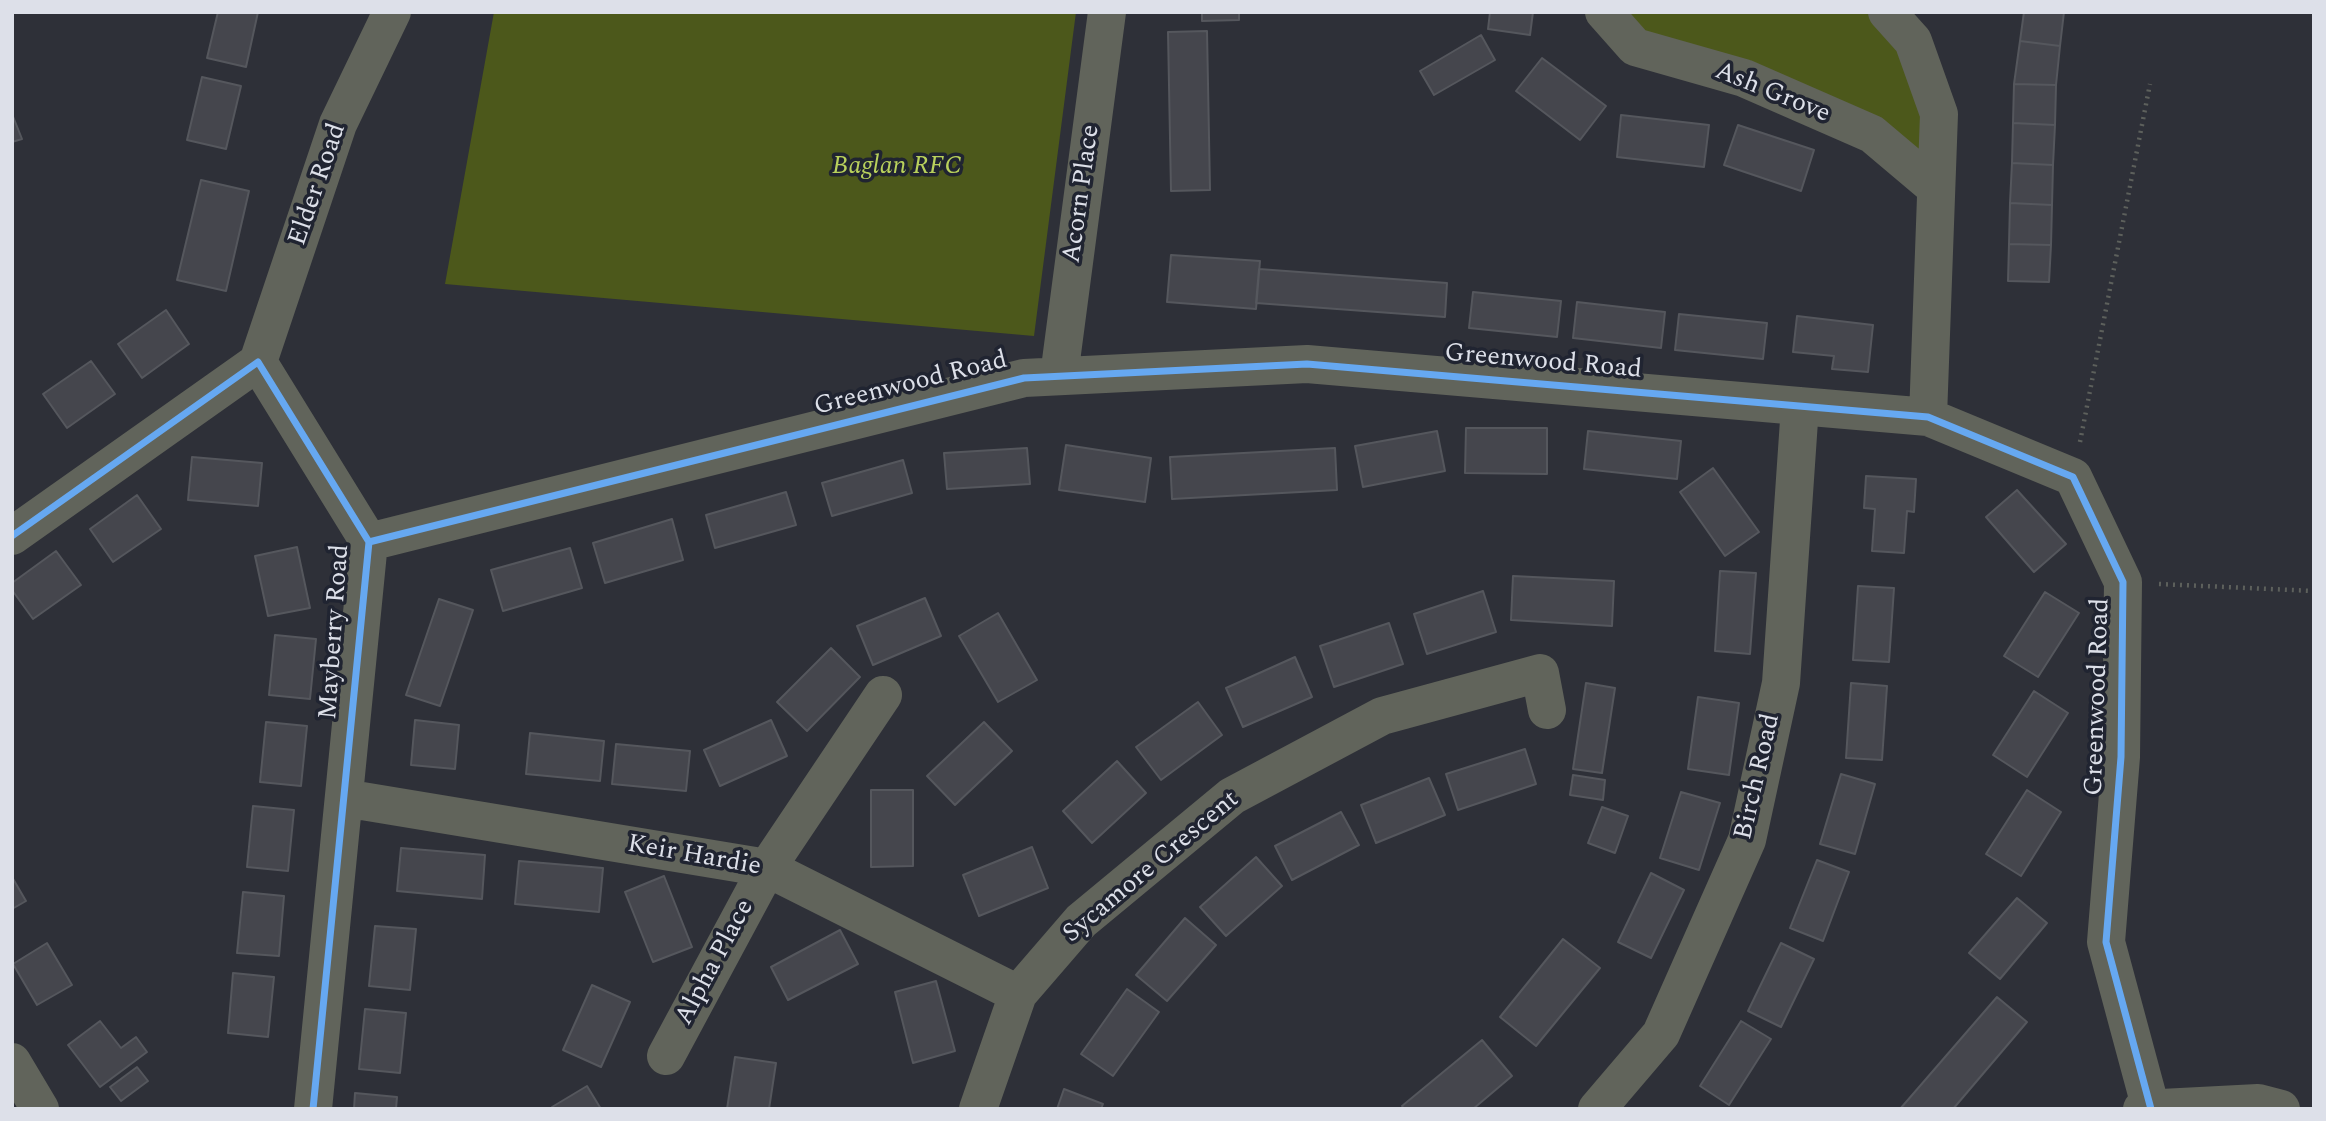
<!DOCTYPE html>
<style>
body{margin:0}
#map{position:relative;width:2326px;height:1121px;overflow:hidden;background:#2e3038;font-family:Spectral,serif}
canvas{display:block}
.frame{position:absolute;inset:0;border:14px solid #dde0e9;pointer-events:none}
</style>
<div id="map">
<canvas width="2326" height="1121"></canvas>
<div class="frame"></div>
</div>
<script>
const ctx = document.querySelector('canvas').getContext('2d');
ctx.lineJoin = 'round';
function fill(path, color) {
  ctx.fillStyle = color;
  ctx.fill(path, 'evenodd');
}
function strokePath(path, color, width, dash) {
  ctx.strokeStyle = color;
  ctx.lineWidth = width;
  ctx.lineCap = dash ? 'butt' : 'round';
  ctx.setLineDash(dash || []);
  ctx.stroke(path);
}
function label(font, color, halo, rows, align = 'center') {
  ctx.font = font + ' Spectral,serif';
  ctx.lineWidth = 7;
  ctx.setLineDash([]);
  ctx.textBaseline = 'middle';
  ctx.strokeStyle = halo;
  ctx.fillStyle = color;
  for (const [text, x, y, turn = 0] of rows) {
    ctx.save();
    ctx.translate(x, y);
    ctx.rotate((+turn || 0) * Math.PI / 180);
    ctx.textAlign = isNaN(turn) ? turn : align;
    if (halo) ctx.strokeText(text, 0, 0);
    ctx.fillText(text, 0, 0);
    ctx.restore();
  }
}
fill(new Path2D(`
 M494,12H1076L1034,336L445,284Z
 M1604,12H1887L1913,41L1936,188Z`), '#4c581b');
const building = new Path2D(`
 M218,12H258L246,67L207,58Z
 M1202,12H1239V20L1202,21Z
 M1490,12H1533L1530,35L1488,29Z
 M2024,12H2064L2060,46L2020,41Z
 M1207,31L1210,190L1171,191L1168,32Z
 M1481,35L1495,60L1434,95L1420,71Z
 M2020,41L2060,46L2056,85L2014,84Z
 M1542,58L1606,106L1580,140L1516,91Z
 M202,77L241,86L226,149L187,140Z
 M2014,84L2056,85L2055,125L2013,123Z
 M12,114L22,139L12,142Z
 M1621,115L1709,125L1704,167L1617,157Z
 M2013,123L2055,125L2053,165L2012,163Z
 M1738,125L1814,150L1801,191L1724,165Z
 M2012,163L2053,165L2052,205L2010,203Z
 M201,180L249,191L226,291L177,280Z
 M2010,203L2052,205L2051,245L2009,244Z
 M2009,244L2051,245L2049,282L2008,281Z
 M1171,255L1260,261L1256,309L1167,302Z
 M1259,269L1447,283L1445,317L1256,303Z
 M1473,292L1561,301L1557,337L1469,328Z
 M1577,302L1665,312L1661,348L1573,338Z
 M166,310L189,344L142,378L118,344Z
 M1679,314L1767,323L1763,359L1675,350Z
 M1797,316L1873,325L1868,372L1832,369L1834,356L1793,352Z
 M91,361L115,394L67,428L43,394Z
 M1466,428H1547V474L1465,473Z
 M1437,431L1445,471L1363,487L1355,446Z
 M1588,431L1681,441L1677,479L1584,469Z
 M1066,445L1151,458L1145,502L1059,490Z
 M1027,448L1030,484L947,489L944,453Z
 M1335,448L1337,490L1172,499L1170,457Z
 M192,457L262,463L258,506L188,500Z
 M903,460L912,493L832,516L822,483Z
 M1713,468L1759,532L1725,556L1680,492Z
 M1866,476L1916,479L1914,512L1907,511L1904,553L1872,551L1875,509L1864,508Z
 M2017,490L2066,544L2034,572L1986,517Z
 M786,492L796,525L715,548L706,515Z
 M137,495L161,529L113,562L90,529Z
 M672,519L683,560L605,583L593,543Z
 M297,547L310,608L268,616L255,556Z
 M570,548L582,588L503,611L491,570Z
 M56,551L81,585L33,619L12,590V583Z
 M1720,571L1756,573L1750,654L1715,651Z
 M1513,576L1614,581L1612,626L1511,620Z
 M1858,586L1894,588L1889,662L1853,660Z
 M1483,591L1496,632L1427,654L1414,614Z
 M2045,592L2079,613L2038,677L2004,656Z
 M925,598L941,636L873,665L857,626Z
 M439,599L473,610L440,706L406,695Z
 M998,613L1037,680L998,702L959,636Z
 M1389,623L1403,664L1334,687L1320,646Z
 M275,635L316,639L310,699L269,695Z
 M831,648L860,677L807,731L777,702Z
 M1295,657L1312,697L1243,727L1226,688Z
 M1586,683L1615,688L1602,773L1573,769Z
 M1851,683L1887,686L1882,760L1846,758Z
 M2034,691L2068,713L2027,777L1993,755Z
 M1698,697L1739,703L1729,775L1688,769Z
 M1198,702L1222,735L1161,780L1136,747Z
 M415,720L459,725L455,769L411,765Z
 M771,720L787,756L720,786L704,750Z
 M266,722L307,726L301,786L260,782Z
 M984,722L1012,751L955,805L927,776Z
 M530,733L604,741L600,781L526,774Z
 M616,744L690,751L686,791L612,784Z
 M1525,749L1536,784L1458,810L1446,774Z
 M1117,761L1146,793L1092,843L1063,811Z
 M1841,774L1875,784L1855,854L1820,844Z
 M1573,775L1605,780L1603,800L1570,795Z
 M1429,778L1445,815L1376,843L1361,805Z
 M871,790H913V866L871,867Z
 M2027,790L2061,812L2021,876L1986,854Z
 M1681,792L1720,803L1699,870L1660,858Z
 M253,806L294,810L288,871L247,867Z
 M1602,807L1628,816L1615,853L1588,843Z
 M1341,812L1359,845L1292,880L1275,846Z
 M1032,847L1048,888L979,916L963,875Z
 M401,848L485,855L482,899L397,891Z
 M1256,857L1282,886L1226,936L1200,907Z
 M1817,860L1849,872L1823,941L1790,928Z
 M519,861L603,868L599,912L515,904Z
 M1651,873L1684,890L1651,958L1618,942Z
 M664,876L692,947L653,962L625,892Z
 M12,877L26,901L12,909Z
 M243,892L284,896L279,956L237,953Z
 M2017,898L2047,923L2000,979L1969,953Z
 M1185,918L1216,945L1167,1001L1136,975Z
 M375,926L416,929L410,990L369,986Z
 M840,930L858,964L788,1000L771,967Z
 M1563,939L1600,968L1536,1046L1500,1017Z
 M47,943L72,985L37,1005L13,964Z
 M1781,943L1814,959L1781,1027L1748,1011Z
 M233,973L274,977L268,1037L228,1033Z
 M936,981L955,1051L913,1063L895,992Z
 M592,985L630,1002L601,1067L563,1050Z
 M1127,989L1159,1012L1113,1076L1081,1054Z
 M1997,997L2027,1022L1953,1109H1900Z
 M365,1009L406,1013L400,1073L359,1069Z
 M100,1021L121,1048L136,1037L147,1052L100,1087L68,1045Z
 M1741,1021L1771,1039L1729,1105L1700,1086Z
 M1482,1040L1512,1076L1473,1109H1404L1402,1106Z
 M735,1057L776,1063L769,1109H727Z
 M137,1067L148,1081L121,1101L110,1087Z
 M587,1086L601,1109H552V1107Z
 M1064,1089L1103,1104L1101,1109H1057Z
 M355,1093L397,1097L396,1109H354Z`);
fill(building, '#45464d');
strokePath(building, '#55575d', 2);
strokePath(new Path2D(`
 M2080,442L2150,84
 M2159,584L2314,591`), '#5d605c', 4.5, [2, 5]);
strokePath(new Path2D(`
 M1604,12L1635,47L1744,78L1872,134L1936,188
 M1887,12L1913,41L1939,114L1928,417
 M258,362L338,124L392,12
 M1059,376L1107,12
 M12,536L258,362L369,542L313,1109
 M369,542L1024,378L1307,364L1928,417L2073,477L2123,582L2121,757L2106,942L2151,1109
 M344,798L767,868L1018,994
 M666,1056L767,868L883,695
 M12,1062L40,1109
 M978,1109L1018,994L1081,921L1232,796L1382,716L1540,673L1547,710
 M1597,1109L1661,1034L1747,840L1781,683L1800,406
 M2142,1109L2258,1103L2281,1109`), '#61645b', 38);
strokePath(new Path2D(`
 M12,536L258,362L369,542L313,1109
 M369,542L1024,378L1307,364L1928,417L2073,477L2123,582L2121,757L2106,942L2151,1109`), '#66a8f1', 7);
label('26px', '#dde0e9', '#202431', [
 ["Ash Grove",1772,94,22],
 ["Elder Road",319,185,-71],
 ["Acorn Place",1083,194,-82],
 ["Greenwood Road",1543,363,5],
 ["Greenwood Road",911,385,-14],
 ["Mayberry Road",336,632,-86],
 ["Greenwood Road",2099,697,-88],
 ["Birch Road",1759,777,-77],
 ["Keir Hardie",694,857,10],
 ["Sycamore Crescent",1152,868,-40],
 ["Alpha Place",716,963,-62]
]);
label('italic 26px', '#b9d15c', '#202431', [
 ["Baglan RFC",897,168]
]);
</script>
